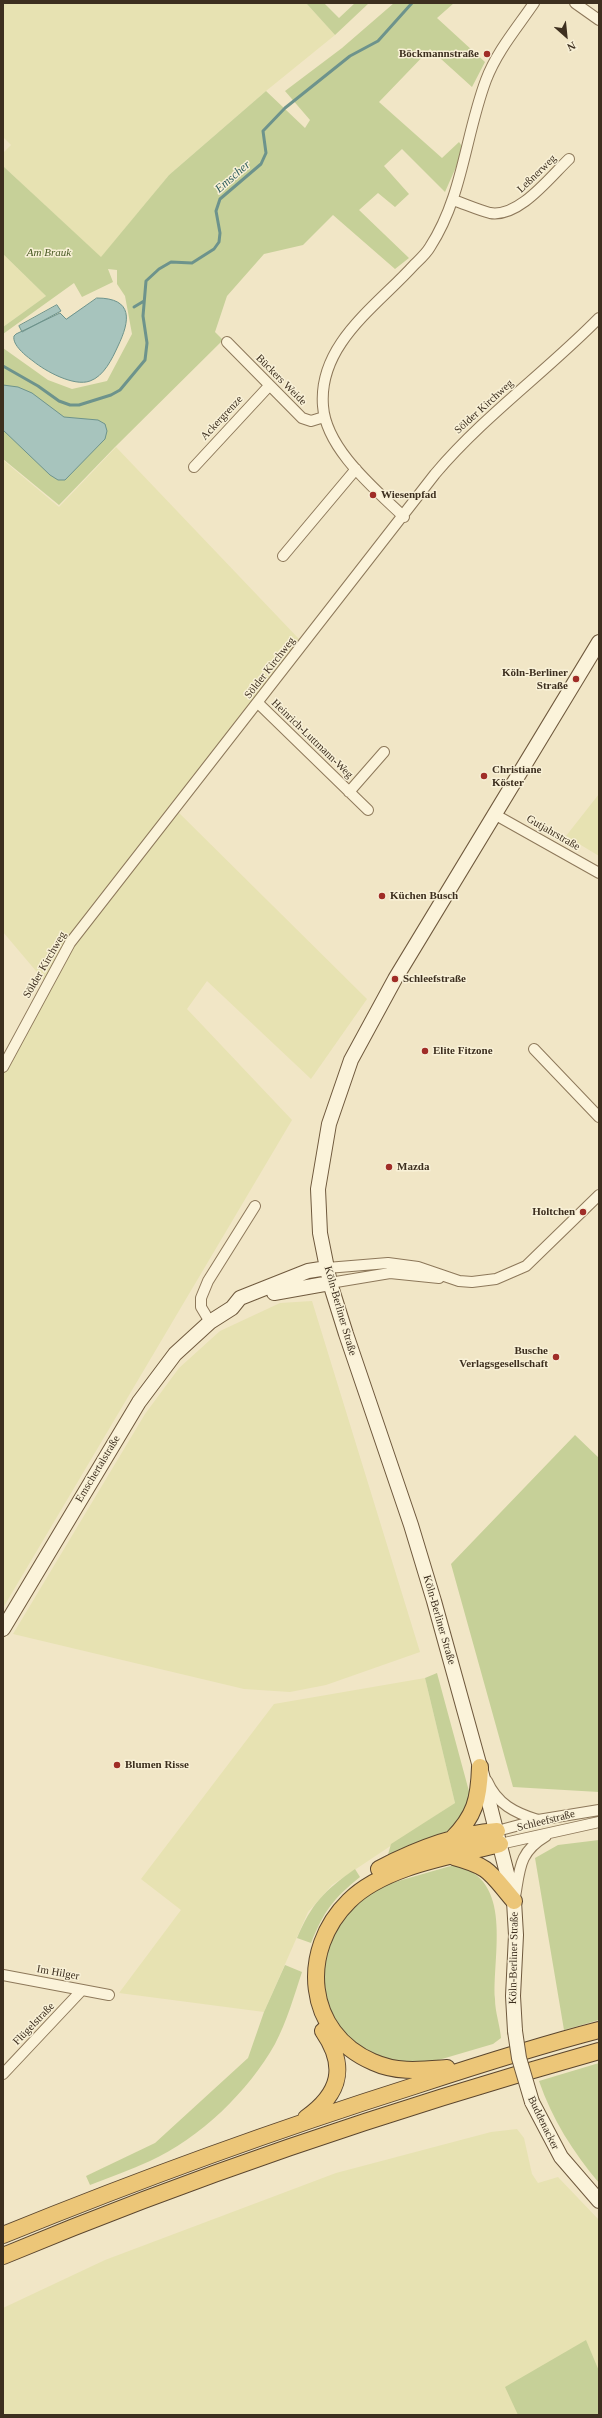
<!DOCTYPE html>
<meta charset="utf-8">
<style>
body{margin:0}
#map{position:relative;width:602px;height:2418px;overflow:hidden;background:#f1e6c6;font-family:Georgia,serif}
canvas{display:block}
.frame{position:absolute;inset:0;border:4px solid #3d2f1f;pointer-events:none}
.north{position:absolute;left:546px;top:16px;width:40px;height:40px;-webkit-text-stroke:3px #f8f0d6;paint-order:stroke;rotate:153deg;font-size:11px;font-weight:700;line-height:16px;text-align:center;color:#3d2f1f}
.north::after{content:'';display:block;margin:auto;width:14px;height:18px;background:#3d2f1f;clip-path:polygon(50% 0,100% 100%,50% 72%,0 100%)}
</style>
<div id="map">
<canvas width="602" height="2418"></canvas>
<div class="frame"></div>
<div class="north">N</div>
</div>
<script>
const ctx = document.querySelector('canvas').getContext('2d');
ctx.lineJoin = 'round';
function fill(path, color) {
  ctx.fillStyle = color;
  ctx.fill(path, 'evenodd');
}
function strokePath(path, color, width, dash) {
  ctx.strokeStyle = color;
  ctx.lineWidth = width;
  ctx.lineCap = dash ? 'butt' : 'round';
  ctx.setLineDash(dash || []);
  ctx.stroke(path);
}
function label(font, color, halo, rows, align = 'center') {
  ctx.font = font + ' Georgia,serif';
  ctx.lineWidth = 3;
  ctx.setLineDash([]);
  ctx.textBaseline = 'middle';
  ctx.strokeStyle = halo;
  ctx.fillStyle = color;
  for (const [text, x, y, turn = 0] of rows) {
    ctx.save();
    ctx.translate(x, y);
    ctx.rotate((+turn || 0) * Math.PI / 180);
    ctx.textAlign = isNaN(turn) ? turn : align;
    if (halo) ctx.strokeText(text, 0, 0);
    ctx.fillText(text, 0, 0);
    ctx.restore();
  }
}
fill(new Path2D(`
 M3,3H306L335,35L266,91L169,175L101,258L3,166V153L11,145L3,137Z
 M3,254L46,296L3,327Z
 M116,447L299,639L171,805L367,999L311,1079L207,981L187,1009L292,1120L3,1608V1067L47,984L3,932V460L59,507Z
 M599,794V856L566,836Z
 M312,1301L420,1652L326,1685L290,1692L244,1689L13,1634L145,1414L179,1368L220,1331L280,1303Z
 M425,1678L455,1803L332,1885L308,1912L264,2012L119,1993L181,1910L141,1879L274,1704Z
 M517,2129L524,2138L532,2174L538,2183L558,2177L599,2220V2415H3V2308L105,2260L336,2173L491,2132Z`), '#e7e2b2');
fill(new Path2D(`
 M306,3H324L339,18L355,3H369L335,35Z
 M394,3H454L437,18L485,62L472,87L430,49L379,102L442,158L459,142L464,149L445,192L402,149L384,166L409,194L395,207L378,193L359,210L409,258L395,269L333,215L303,245L264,254L227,296L215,332L223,340L115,447L59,505L3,459V348L48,380L72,389L107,381L132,334L125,296L117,284V270L108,269L113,282L82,297L74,283L3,334V327L46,296L3,254V166L101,257L169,175L266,91L305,128L310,120L285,91L342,48Z
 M575,1435L599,1458V1792L513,1787L451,1564Z
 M437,1673L470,1795L467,1812L448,1833L387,1858L391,1844L455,1803L425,1678Z
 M599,1840V2020L564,2030L535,1858L558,1845Z
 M454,1865C515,1878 492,1956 495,1999C495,2012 500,2025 501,2038L493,2044L418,2066L364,2054L330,2018L320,1970L339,1918L356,1901L381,1886Z
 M355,1869L360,1877C333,1899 324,1911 311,1943L297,1938C312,1903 324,1891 355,1869Z
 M285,1965L302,1972C294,1996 287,2021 275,2044C249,2091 199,2139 150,2161C130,2170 110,2177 90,2185L86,2176L155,2143L248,2058L264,2012Z
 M599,2063V2183C573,2152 552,2119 539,2081Z
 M586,2340L599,2371V2415H518L505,2387Z`), '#c6d098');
const water = new Path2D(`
 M97,298C134,298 130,321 118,346C112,359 104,376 90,381C74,387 45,371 33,361C26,356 12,345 14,336L16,334L60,313L66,319Z
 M57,305L61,311L22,332L19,326Z
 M3,385L18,387L32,393L64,417L98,420L105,424L107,431L105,439L65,480H58L50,475L3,430Z`);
fill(water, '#a7c4bd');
strokePath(water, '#6d938c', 1);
strokePath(new Path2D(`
 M134,307L144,301
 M3,366L38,386L59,401L70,405H79L111,395L120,390L145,360L147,343L143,316L146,281L159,269L171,262L192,263L214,249L219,242L220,233L216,211L220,199L261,164L266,153L263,131L285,108L350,56L378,41L412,3`), '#6d938c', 3);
const minor = new Path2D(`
 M575,3L599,20
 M453,200C465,204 478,210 490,213C519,218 550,177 569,159
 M227,342L302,418L311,421L324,417
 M194,467L269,386
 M404,517C375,489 326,449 323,406C318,344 377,306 414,265C419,260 426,254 430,247C463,196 465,136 486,80C497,51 517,28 534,3
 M283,556L356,469
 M258,703L368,810
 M349,792L384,752
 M494,814L599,873
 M534,1049L599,1117
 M3,1067L70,943L435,474C484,416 546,372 599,318
 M327,1268L388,1263L418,1267L459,1281L472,1282L496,1279L526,1266L599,1195
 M330,1283L390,1273L439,1278
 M210,1322L201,1307V1298L208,1281L255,1206
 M487,1781C497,1804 515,1813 538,1820
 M497,1831L538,1820L599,1810
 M500,1844L599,1822
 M515,1897C520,1868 519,1852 546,1836
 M3,1975L109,1995
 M3,2074L82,1990`);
const secondary = new Path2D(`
 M274,1293L330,1283
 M3,1629L139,1402L175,1354L210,1322L232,1308L240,1298L308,1271L327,1268
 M515,2031L513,1996L516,1935L514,1901L480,1767L434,1601L411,1525L346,1334L330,1283L320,1233L318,1189L329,1124L351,1060L395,979L599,642
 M532,2102L561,2157L599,2201`);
const trunk = new Path2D(`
 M452,1839C475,1816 479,1799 480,1767
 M454,1857C491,1867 490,1873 514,1901
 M379,1869C415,1850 456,1834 497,1831
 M447,2068C421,2070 397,2073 373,2062C305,2033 299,1950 349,1901C384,1866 452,1856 500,1844
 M306,2118C341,2093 347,2066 323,2031
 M3,2235C138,2180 275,2130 414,2086C475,2066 537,2046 599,2030
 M3,2256C197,2175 396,2108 599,2051`);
strokePath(minor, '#8d785a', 12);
strokePath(secondary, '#6f593d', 16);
strokePath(trunk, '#5b462e', 18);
strokePath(minor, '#fbf3da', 10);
strokePath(secondary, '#fbf3da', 14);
strokePath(trunk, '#ecc678', 16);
const secondaryBridge = new Path2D(`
 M515,2031L519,2058L532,2102`);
strokePath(secondaryBridge, '#6f593d', 16, []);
strokePath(secondaryBridge, '#fbf3da', 14);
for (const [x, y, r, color] of [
 [487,54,4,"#a02d27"],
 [373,495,4,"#a02d27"],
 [576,679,4,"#a02d27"],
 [484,776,4,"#a02d27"],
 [382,896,4,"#a02d27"],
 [395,979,4,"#a02d27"],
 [425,1051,4,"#a02d27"],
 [389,1167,4,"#a02d27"],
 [583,1212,4,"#a02d27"],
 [556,1357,4,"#a02d27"],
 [117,1765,4,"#a02d27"]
]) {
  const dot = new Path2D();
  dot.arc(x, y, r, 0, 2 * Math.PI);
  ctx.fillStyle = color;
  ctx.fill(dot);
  strokePath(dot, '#f8f0d6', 1.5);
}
label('bold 11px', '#3d2f1f', '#f8f0d6', [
 ["Böckmannstraße",479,54,"right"],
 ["Wiesenpfad",381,495],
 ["Köln-Berliner",568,673,"right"],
 ["Straße",568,686,"right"],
 ["Christiane",492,770],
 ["Köster",492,783],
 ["Küchen Busch",390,896],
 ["Schleefstraße",403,979],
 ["Elite Fitzone",433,1051],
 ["Mazda",397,1167],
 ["Holtchen",575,1212,"right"],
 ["Busche",548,1351,"right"],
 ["Verlagsgesellschaft",548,1364,"right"],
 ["Blumen Risse",125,1765]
], 'left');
label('11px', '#3d2f1f', '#f8f0d6', [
 ["Leßnerweg",537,174,-44],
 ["Bückers Weide",281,380,45],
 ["Sölder Kirchweg",484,407,-42],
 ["Ackergrenze",222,418,-47],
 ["Sölder Kirchweg",270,668,-52],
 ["Heinrich-Luttmann-Weg",312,739,44],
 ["Gutjahrstraße",553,833,30],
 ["Sölder Kirchweg",45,965,-60],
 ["Köln-Berliner Straße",340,1311,74],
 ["Emschertalstraße",98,1469,-59],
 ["Köln-Berliner Straße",439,1620,74],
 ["Schleefstraße",546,1821,-14],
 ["Köln-Berliner Straße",514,1958,-89],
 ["Im Hilger",58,1973,10],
 ["Flügelstraße",34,2024,-46],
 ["Buddenacker",543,2123,64]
]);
label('italic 11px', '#495a24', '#f8f0d6', [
 ["Am Brauk",49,253]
]);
label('italic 12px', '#2d5d5d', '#f8f0d6', [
 ["Emscher",233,177,-41]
]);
</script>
